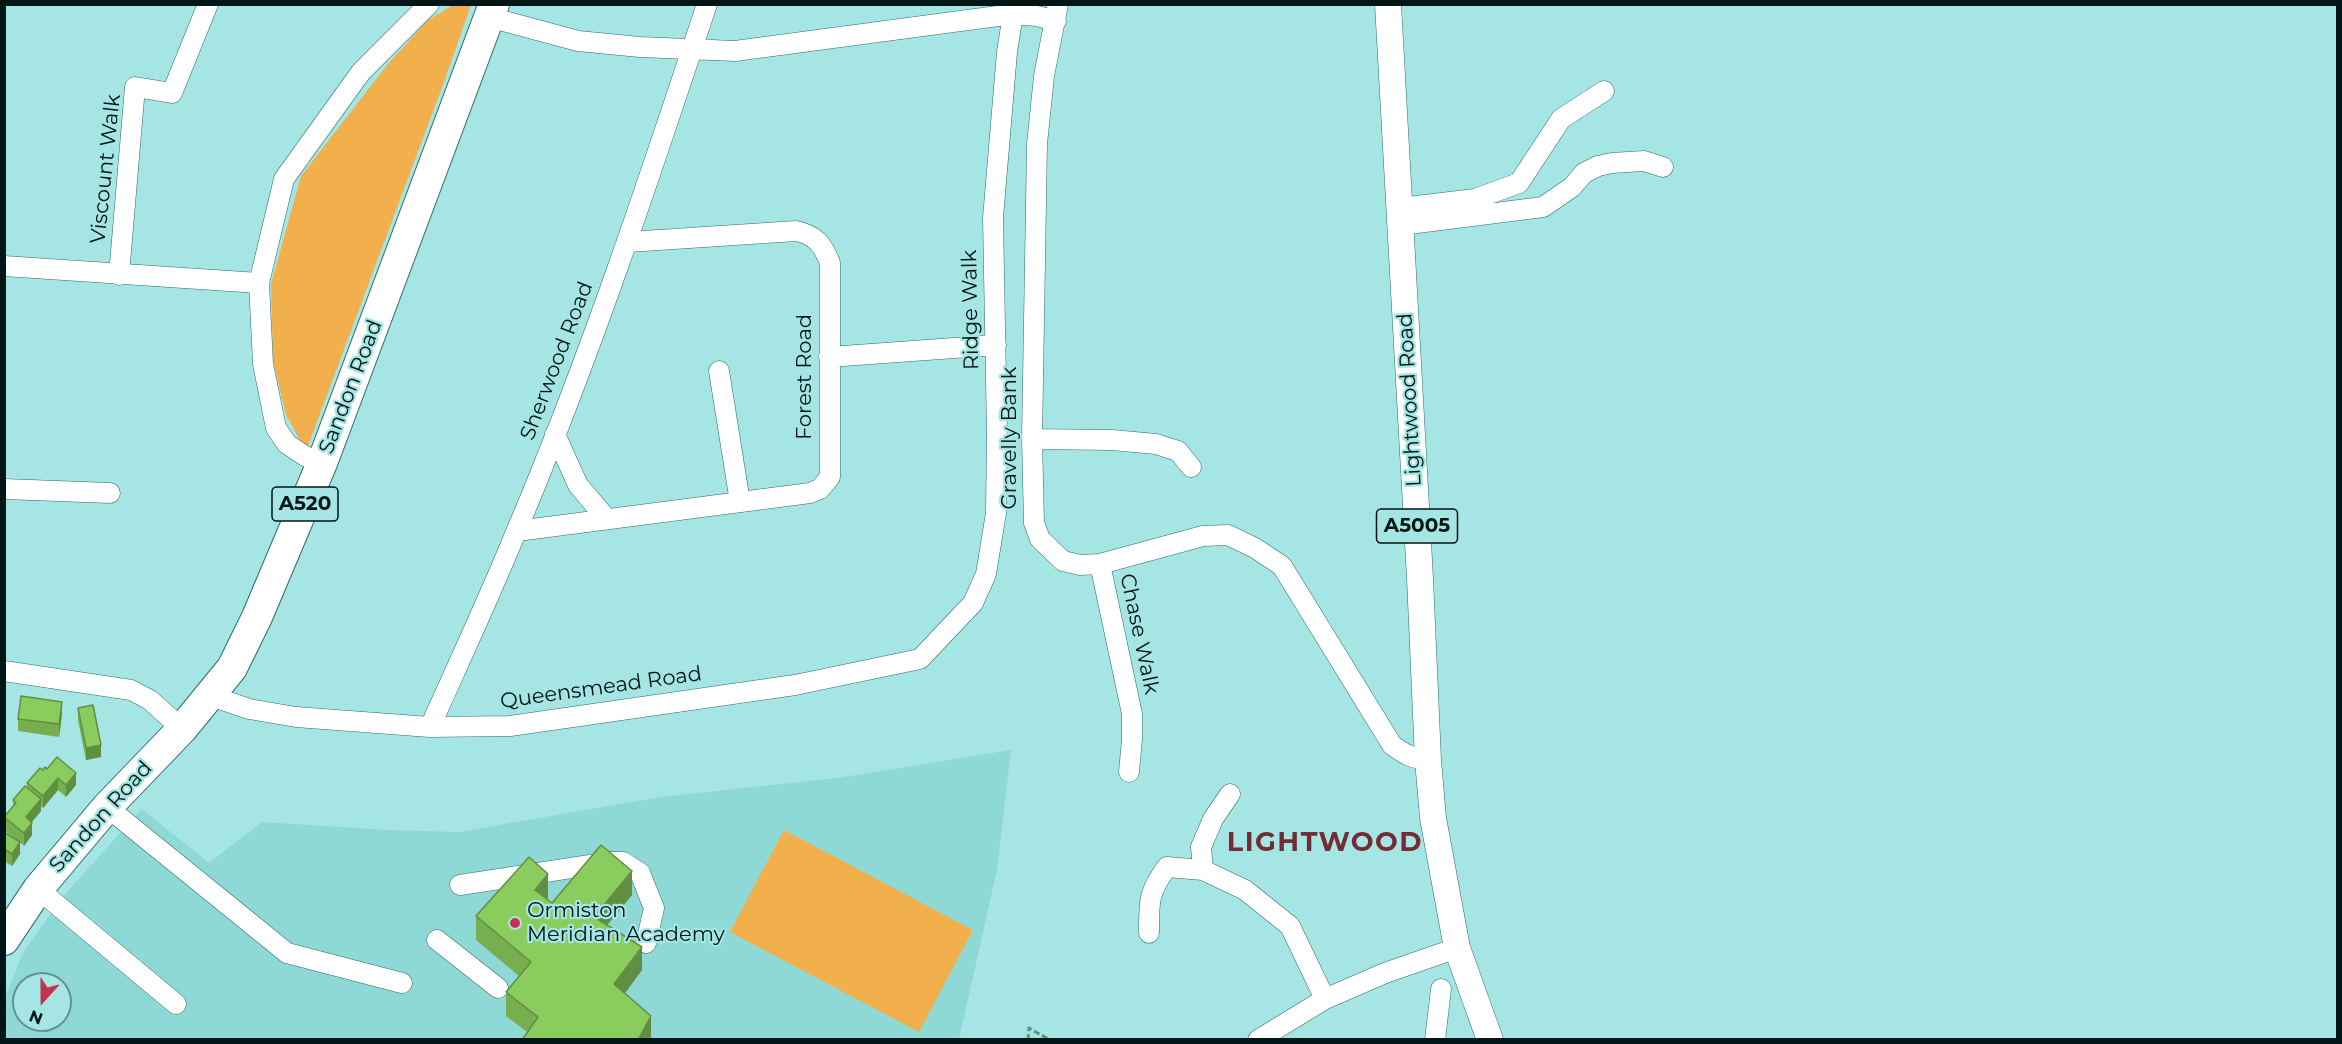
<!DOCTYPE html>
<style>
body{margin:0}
#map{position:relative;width:2342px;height:1044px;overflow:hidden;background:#a5e5e3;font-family:Montserrat,sans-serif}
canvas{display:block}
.frame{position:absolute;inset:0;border:6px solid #001616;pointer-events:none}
.north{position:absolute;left:12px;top:972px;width:60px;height:60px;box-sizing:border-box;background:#a5e5e3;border:2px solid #639291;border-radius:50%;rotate:201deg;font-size:16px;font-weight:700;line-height:24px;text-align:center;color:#001616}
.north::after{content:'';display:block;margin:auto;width:21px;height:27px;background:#c33350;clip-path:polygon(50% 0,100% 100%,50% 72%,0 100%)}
</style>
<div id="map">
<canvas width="2342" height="1044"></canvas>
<div class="frame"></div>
<div class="north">N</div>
</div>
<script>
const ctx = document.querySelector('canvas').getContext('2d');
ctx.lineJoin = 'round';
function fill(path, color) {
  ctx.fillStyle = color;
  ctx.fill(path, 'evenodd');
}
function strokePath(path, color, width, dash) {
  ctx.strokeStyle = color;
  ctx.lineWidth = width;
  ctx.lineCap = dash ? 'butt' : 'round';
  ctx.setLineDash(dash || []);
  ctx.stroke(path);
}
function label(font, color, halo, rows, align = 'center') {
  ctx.font = font + ' Montserrat,sans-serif';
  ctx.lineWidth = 4.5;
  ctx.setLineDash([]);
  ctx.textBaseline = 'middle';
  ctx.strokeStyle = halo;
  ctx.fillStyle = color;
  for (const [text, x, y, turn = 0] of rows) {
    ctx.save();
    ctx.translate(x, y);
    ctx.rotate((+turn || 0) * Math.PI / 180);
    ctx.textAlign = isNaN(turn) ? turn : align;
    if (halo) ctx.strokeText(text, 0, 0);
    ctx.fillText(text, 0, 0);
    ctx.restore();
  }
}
fill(new Path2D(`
 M1011,750L997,870L959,1039L5,1040L4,1000L24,951L65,894L142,809L209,863L262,822L388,830L459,832L660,797L838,778ZM24,984H60V1020H24Z`), '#8ed8d6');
fill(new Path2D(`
 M453,5H471L443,85L306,451L286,415L273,360L271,284L301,176L387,65L428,20Z
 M784,830L973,930L919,1032L730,932Z`), '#f2b04d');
const minor = new Path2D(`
 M1058,4L1044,76L1037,144L1032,439L1034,523L1040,539L1063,561L1080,565L1100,564L1203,536L1228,535L1255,548L1282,566L1392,745C1404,754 1413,759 1428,760
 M489,17L578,41L640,47L735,51L1013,14L1037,16L1056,21
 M1400,208L1475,199L1519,183L1561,119L1604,91
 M1401,225L1543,207L1572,187L1584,173L1598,166L1612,163L1644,161L1663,167
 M4,266L259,283
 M119,275L135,87L172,93L208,4
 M829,357L996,345
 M719,371L740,502
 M555,434L578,485L606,518
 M1032,439L1112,440L1156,444L1178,451L1191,467
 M322,463L305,456L287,444L276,428L263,364L259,283L284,179L361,72L429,4
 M4,489L110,493
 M517,531L810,493L820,489L830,477V263C823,245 816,235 796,231L628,242
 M1100,564L1132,714V739L1129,772
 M4,671L131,690L150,700L182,729
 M211,696L249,709L296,717L430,727L510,726L795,685L920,659L973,603L986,574L996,513L997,435L993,218L1007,52L1013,14
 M430,727C459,662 489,598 516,532C589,360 648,182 707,4
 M107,807L287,953L402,983
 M1203,870L1201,847L1213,819L1230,794
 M460,885L610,862H623L640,873L654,908L646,943
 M38,889L176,1004
 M1149,933C1149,901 1148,893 1167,867L1203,870L1245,890L1290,926L1325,999
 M437,940L498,988
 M1258,1040L1325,999L1385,973L1457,948
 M1435,1040L1441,989`);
const major = new Path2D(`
 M1388,4L1420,578L1428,760L1433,818L1457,948L1490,1040`);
const highway = new Path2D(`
 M4,940L38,889L107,807L182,729L232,668L257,617L322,463L494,4`);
strokePath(minor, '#2c6c6b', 21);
strokePath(major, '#2c6c6b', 27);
strokePath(highway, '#2c6c6b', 32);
strokePath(new Path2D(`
 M1028,1040L1029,1028L1050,1040`), '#608f8e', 3, [6, 3]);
strokePath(minor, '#fff', 20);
strokePath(major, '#fff', 26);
strokePath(highway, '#fff', 30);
fill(new Path2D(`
 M78,708L101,757L86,760L78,720Z
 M62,714L59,737L18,731V719Z
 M43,770L76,785L66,797L58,790L43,808L41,806V811L32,822V835L24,846L20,842V854L12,866L4,861V832L19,841L4,830V817L13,807V800L27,788V783Z
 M632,895L607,925L642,970L625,993L527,1032L506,1016V992L519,976L476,940V916L548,898L547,899L552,903Z
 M60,991L67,1006L60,1024L51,1020H60Z`), '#77af50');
fill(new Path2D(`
 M62,702V714L59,737V724Z
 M101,745V757L86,760V748Z
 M76,773V785L66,797V785Z
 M58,778V790L43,808V796Z
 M41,799V811L26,829V817Z
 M32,823V835L24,846V833Z
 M20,842V854L12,866V854Z
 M632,871V895L594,941V917Z
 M548,874V898L535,914V890Z
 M642,947V970L614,1008V984Z
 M67,994V1006L60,1024V1012Z
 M651,1016V1039L638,1040Z`), '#618f41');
const building = new Path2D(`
 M21,696L62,702L59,724L18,719Z
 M93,705L101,745L86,748L78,708Z
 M57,757L76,773L66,785L58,778L43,796L27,783L40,768L43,770L45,767L47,769Z
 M25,786L41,799L26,817L32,823L24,833L4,817L16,803L13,800Z
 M4,832L20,842L12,854L4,849Z
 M601,845L632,871L594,917L642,947L614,984L651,1016L638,1040H522L538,1017L506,992L531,962L476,916L529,857L548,874L535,890L552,903Z
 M60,991L67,994L60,1012Z`);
fill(building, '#8acc5d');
strokePath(building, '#618f41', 1.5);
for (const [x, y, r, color] of [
 [515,923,6,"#c33350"]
]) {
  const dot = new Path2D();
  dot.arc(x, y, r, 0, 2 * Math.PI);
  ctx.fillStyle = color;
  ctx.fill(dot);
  strokePath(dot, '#a5e5e3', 2);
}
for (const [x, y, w] of [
 [305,504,66],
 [1417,526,81]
]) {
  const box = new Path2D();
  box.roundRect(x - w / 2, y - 17, w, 34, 4.5);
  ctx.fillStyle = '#a5e5e3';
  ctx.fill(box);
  strokePath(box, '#001616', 1.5);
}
label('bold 20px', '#001616', null, [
 ["A520",305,504],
 ["A5005",1417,526]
]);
label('21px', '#001616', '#a5e5e3', [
 ["Viscount Walk",106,169,-84],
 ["Ridge Walk",971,310,-91],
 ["Sherwood Road",557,361,-69],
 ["Forest Road",805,377,-90],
 ["Sandon Road",351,387,-69],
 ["Lightwood Road",1410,400,-93],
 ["Gravelly Bank",1010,438,-90],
 ["Chase Walk",1139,634,78],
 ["Queensmead Road",601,688,-8],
 ["Sandon Road",101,817,-48]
]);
label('21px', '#001616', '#a5e5e3', [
 ["Ormiston",527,911],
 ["Meridian Academy",527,935]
], 'left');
ctx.letterSpacing = '1.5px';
label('bold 27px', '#732c36', '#a5e5e3', [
 ["LIGHTWOOD",1325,843]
]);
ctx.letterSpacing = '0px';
</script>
